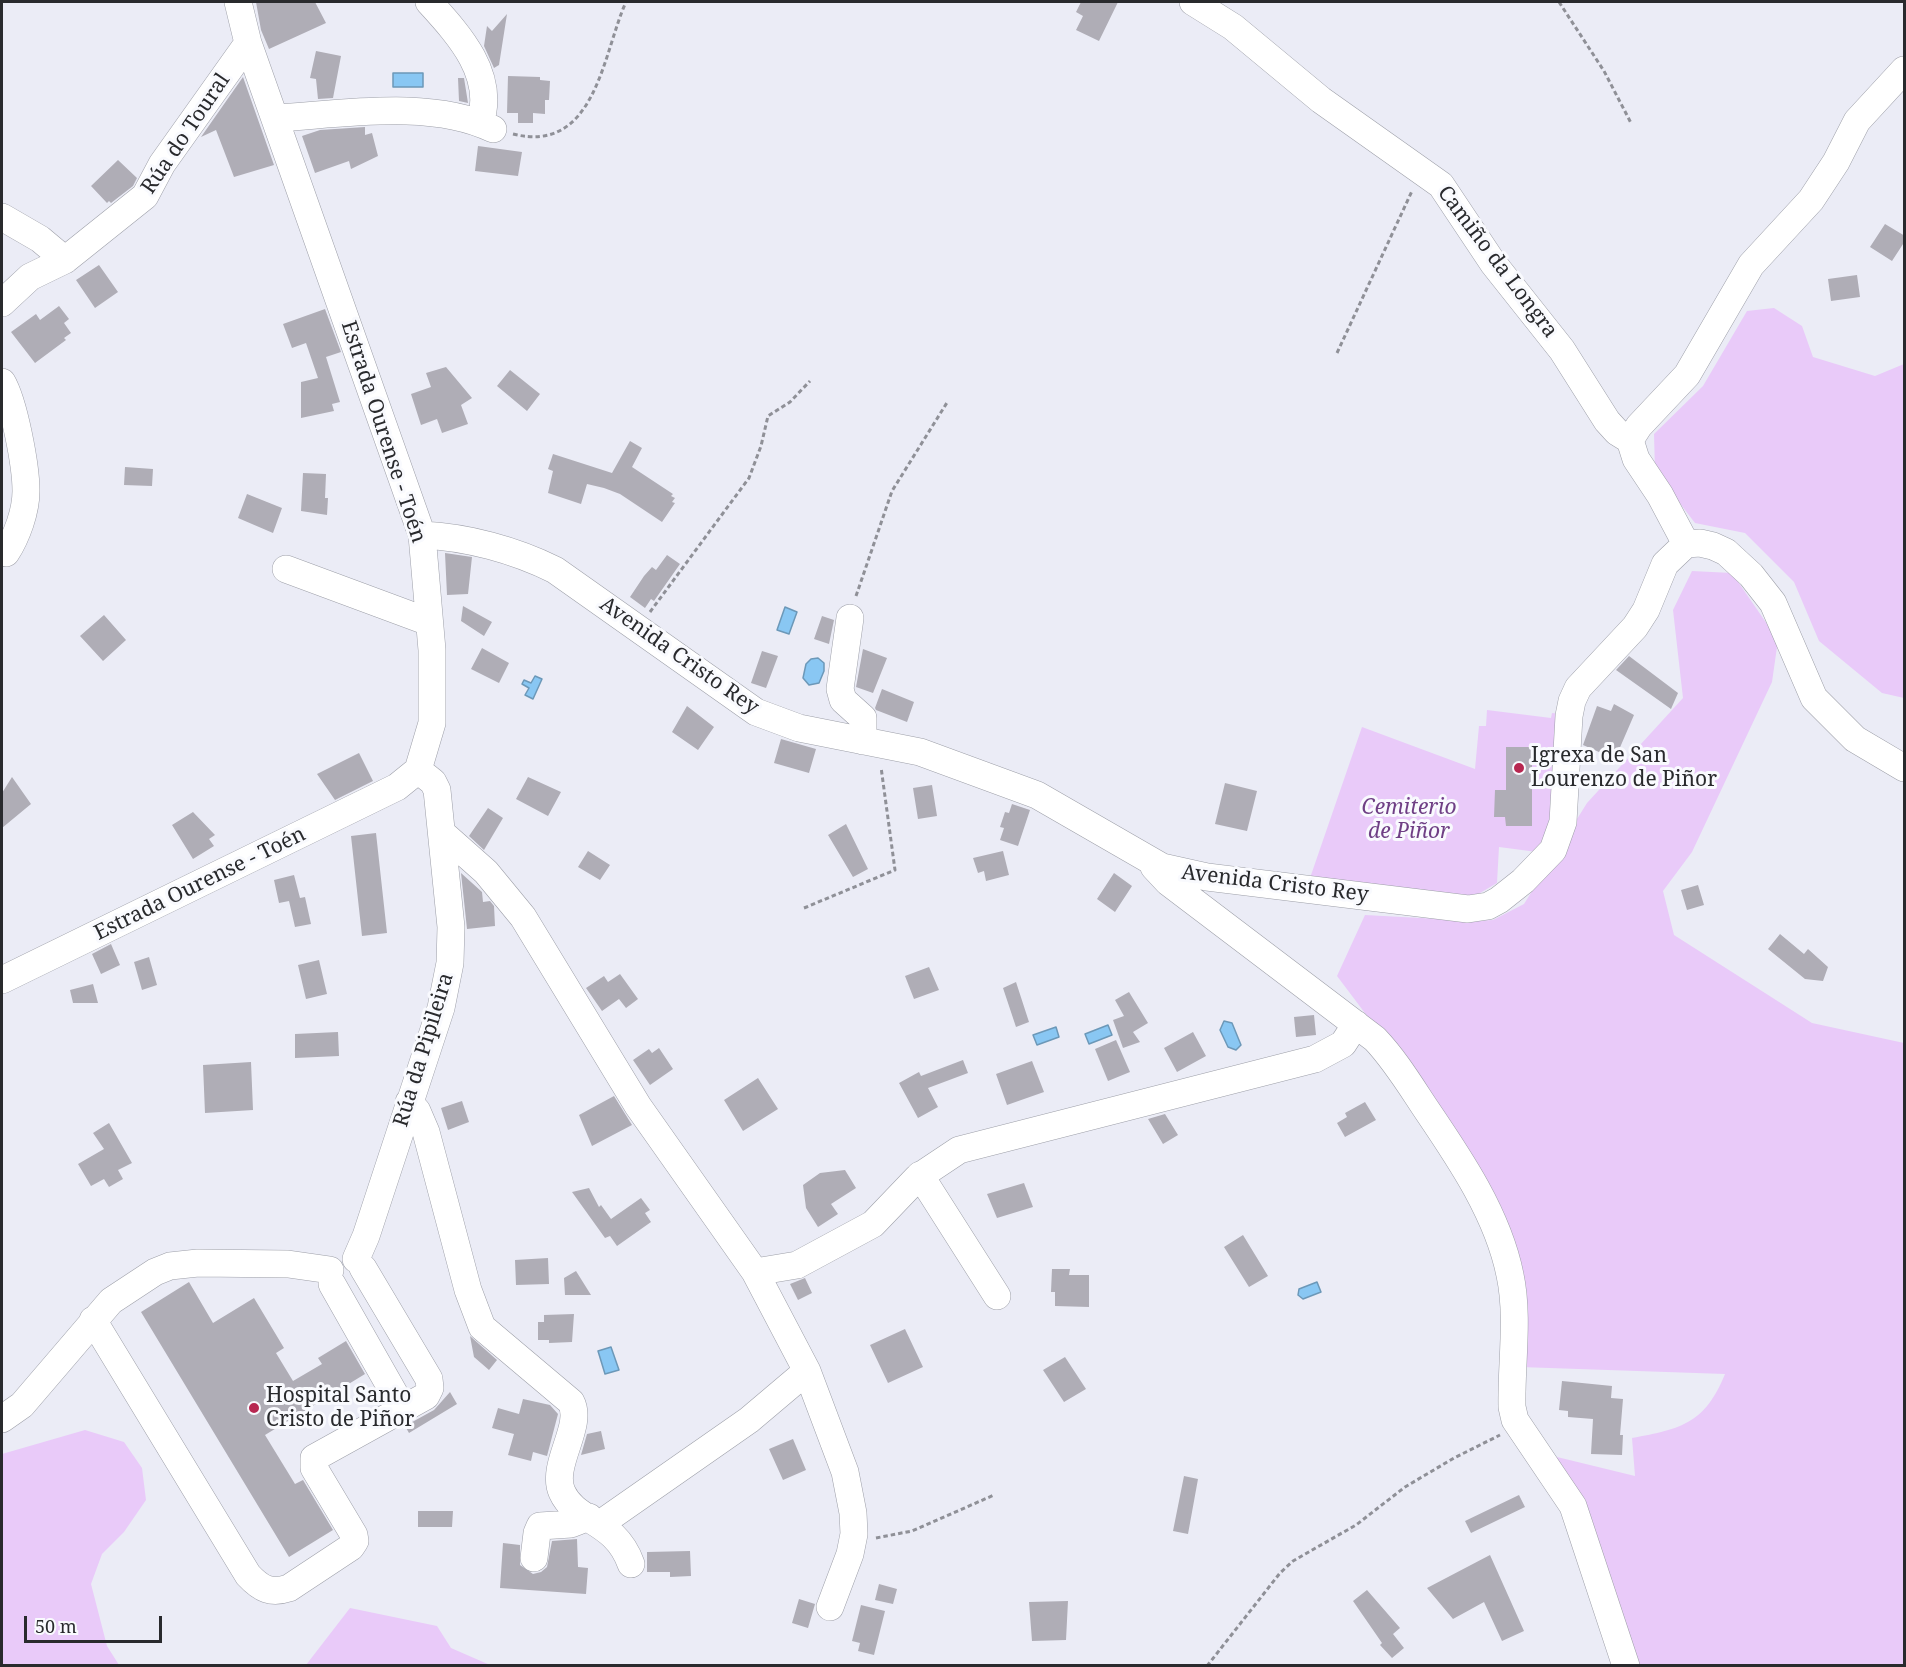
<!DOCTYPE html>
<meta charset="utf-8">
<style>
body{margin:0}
#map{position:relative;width:1906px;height:1667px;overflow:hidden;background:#ebecf6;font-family:"Noto Serif",serif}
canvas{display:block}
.frame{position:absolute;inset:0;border:3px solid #292a2d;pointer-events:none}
.scale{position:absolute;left:24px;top:1616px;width:138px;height:27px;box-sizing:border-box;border:3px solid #292a2d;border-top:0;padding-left:8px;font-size:18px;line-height:21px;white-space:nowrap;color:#292a2d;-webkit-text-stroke:4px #f9fafe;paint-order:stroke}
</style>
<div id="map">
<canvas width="1906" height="1667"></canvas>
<div class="frame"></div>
<div class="scale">50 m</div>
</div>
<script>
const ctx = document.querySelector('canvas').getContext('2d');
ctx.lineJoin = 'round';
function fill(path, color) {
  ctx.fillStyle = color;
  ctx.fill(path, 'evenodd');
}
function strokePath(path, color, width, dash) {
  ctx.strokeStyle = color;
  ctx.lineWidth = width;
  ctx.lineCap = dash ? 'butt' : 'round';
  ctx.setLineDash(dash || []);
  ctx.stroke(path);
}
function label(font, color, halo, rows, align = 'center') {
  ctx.font = font + ' "Noto Serif",serif';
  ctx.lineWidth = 6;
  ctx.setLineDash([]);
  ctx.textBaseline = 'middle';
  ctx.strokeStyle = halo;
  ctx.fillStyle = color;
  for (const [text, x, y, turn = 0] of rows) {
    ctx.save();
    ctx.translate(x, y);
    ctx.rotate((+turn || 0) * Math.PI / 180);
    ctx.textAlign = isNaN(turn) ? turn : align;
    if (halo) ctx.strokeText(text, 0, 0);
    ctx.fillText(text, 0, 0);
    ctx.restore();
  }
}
fill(new Path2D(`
 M1774,308L1802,326L1813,357L1875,376L1904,364V698L1882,693L1819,641L1794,582L1745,533L1695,523L1655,471L1654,434L1703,386L1747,311Z
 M1692,571L1732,573L1778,640L1772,682L1692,852L1663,891L1674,935L1812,1023L1904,1043V1665H1637L1553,1456L1635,1476L1632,1438C1682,1429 1705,1423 1725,1374L1520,1367V1292L1380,1033L1337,976L1365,915L1476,921L1493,920L1524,904L1587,803L1683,698L1673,610Z
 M1487,710L1551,718L1552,713L1560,714L1554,823L1537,852L1499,847L1497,883L1475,896L1310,878L1362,727L1475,769L1479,726H1486Z
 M85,1430L124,1442L142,1468L146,1500L124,1532L102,1554L91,1584L107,1646L119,1665H2V1454Z
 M350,1608L437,1626L451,1648L490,1665H306Z`), '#e9caf9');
const water = new Path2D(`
 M393,73H423V87H393Z
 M785,607L797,612L789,634L777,630Z
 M818,658L824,663V671L819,683L809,685L803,678L806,664L811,659Z
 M535,676L542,679L533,699L525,695L529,688L522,684L524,680L531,683Z
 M1224,1021L1232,1023L1241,1045L1236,1050L1228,1047L1220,1030Z
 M1108,1025L1112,1035L1089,1044L1085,1034Z
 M1056,1027L1059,1037L1037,1045L1033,1035Z
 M1317,1282L1321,1292L1303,1299L1298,1295L1299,1289Z
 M611,1347L619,1370L605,1374L598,1351Z`);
fill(water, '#89c7f3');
strokePath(water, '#6c98b8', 1.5);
fill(new Path2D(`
 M256,2H315L326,23L269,49L261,30Z
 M1081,2H1118L1099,41L1076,30L1083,16L1076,12Z
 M507,14L499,65L494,68L484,46L487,26L492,31Z
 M316,51L341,56L333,98L318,99L316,79L310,78Z
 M508,76L540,77V80L550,81L549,100H545V114L533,113V123H518V113H507Z
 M243,77L274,165L234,177L216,130L201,137Z
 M458,78H464L468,103L459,101Z
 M365,127V135L372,133L378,156L351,169L349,161L315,173L302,136L320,130Z
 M478,146L522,152L518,176L475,171Z
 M118,160L137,178L133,186L111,203L109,201L107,203L91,186Z
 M1885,224L1905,236V241L1892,261L1870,247Z
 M99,265L118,292L95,308L76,280Z
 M1857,275L1860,297L1831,301L1828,279Z
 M59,306L69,319L64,323L71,333L64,338L66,340L35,363L11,332L36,314L40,320Z
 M325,309L341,352L326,357L340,402L332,404L334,411L301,418V382L318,378L306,343L292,348L283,324Z
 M446,367L472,398L461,405L468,424L442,433L437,419L421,425L411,394L431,387L426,373Z
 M510,370L540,394L527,411L497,386Z
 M630,441L642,448L632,467L673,494L671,496L675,498L672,502L675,503L662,522L620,494L604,488L587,484L581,504L548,493L553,471L548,469L553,454L612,473Z
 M125,467L153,469L152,486L124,485Z
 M303,473L326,474L325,498H328L327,515L301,511Z
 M247,494L282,508L273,533L238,518Z
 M445,553L472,557L468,594L447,595Z
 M667,555L680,564L654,601L651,599L645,608L630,597L644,576L652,567L656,570Z
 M463,606L492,622L484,636L461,621Z
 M104,615L126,640L103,661L80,636Z
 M822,616L834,620L829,644L814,639Z
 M482,648L509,663L499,683L471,669Z
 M863,649L887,658L873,693L856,687Z
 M762,651L778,656L766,688L751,683Z
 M1629,656L1678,693L1671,709L1616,670Z
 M882,689L914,702L907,722L876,710L875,708Z
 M1614,704L1634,715L1615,759L1583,745L1597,706L1611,711Z
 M687,706L714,727L698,750L672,732Z
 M781,739L816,749L809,773L774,763Z
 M1506,747H1532V826H1506L1505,817H1494L1495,790H1506Z
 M359,753L373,781L335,800L317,774Z
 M12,777L31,804L2,828V793Z
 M528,777L561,792L548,816L516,799Z
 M1225,783L1257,791L1247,831L1215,824Z
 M932,785L937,816L918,819L913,788Z
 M1012,804L1030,810L1018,846L1000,840L1004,828L1000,827L1005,812L1009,813Z
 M488,808L503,818L484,850L469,836Z
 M193,812L215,835L209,839L214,846L193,859L172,825Z
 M846,824L868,869L853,877L828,835Z
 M376,833L387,933L362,936L351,836Z
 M588,851L610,865L600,880L578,867Z
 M1003,851L1009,875L986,881L984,871L978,873L973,858Z
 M461,873L482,892L483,902L490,901L494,906L495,926L467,929Z
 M1114,873L1132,886L1115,912L1097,899Z
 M294,875L300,898L305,897L311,924L295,927L289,901L279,903L274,880Z
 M1698,885L1704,905L1687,910L1681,890Z
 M1780,934L1804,954L1808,949L1828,967L1823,981L1805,979L1768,949Z
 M111,944L120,965L101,974L92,954Z
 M149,957L157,985L142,990L134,962Z
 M319,960L327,994L306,999L298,965Z
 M929,967L939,990L914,999L905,976Z
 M620,974L638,999L626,1008L619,999L602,1011L586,988L604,976L608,982Z
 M1016,982L1029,1022L1016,1027L1003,988Z
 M93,984L98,1003H73L70,990Z
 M1129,992L1148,1023L1133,1032L1140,1042L1123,1048L1113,1020L1124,1016L1115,1000Z
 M1314,1015L1316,1035L1296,1037L1294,1017Z
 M338,1032L339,1056L295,1058V1034Z
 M1193,1032L1206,1056L1177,1072L1164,1048Z
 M1116,1040L1130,1072L1108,1081L1095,1049Z
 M659,1048L673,1069L650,1085L633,1060L649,1049L652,1053Z
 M963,1060L968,1073L928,1088L938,1107L918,1118L899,1083L919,1072L921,1076Z
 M1032,1061L1044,1092L1007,1105L996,1074Z
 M251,1062L253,1110L205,1113L203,1065Z
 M758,1078L778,1109L743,1131L724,1100Z
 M614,1096L632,1125L592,1146L579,1115Z
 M462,1101L469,1122L448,1130L441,1108Z
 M1365,1102L1376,1120L1345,1137L1337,1123L1347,1117L1345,1113Z
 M1165,1114L1178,1135L1163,1144L1148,1119Z
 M109,1123L132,1163L118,1170L123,1179L109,1187L104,1179L91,1186L78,1164L104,1149L93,1133Z
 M845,1170L856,1188L831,1204L838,1214L818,1227L806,1208L803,1185L820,1173Z
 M1024,1183L1033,1207L997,1218L987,1194Z
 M589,1188L599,1207L601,1205L611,1219L641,1198L650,1210L645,1213L651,1222L617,1246L610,1236L605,1238L572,1192Z
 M1243,1235L1268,1276L1249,1287L1224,1247Z
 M548,1258L549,1284L516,1285L515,1260Z
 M1052,1269H1070L1069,1275H1089V1307L1055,1306V1292H1051Z
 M576,1271L591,1295H565L564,1278Z
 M805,1278L812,1293L798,1300L790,1284Z
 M189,1282L213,1323L254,1298L284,1348L276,1353L293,1381L322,1364L318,1358L346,1341L365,1374L265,1435L295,1484L303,1480L333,1530L289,1557L141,1312Z
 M574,1314L572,1342L549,1343V1340H538V1322H544V1315Z
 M905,1329L923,1367L888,1383L870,1345Z
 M470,1336L497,1360L489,1370L474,1357Z
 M1065,1357L1086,1389L1064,1402L1043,1370Z
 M1562,1381L1612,1386L1611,1398L1623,1399L1620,1435H1623L1622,1455L1591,1454L1593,1419L1568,1417V1411L1559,1410Z
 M450,1392L457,1404L409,1433L405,1426L434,1410Z
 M523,1399L550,1405L558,1414L547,1456L533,1452L531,1461L508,1455L514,1434L492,1428L498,1408L519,1414Z
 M601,1431L605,1449L581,1455L587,1434Z
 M793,1439L806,1470L783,1480L769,1449Z
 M1184,1476L1198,1479L1188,1534L1173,1531Z
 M1519,1495L1525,1507L1471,1533L1465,1521Z
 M418,1511H453L452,1527H418Z
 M577,1539L578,1567L588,1568L586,1594L500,1588L503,1543L520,1545V1565L533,1574L541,1572L547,1567L552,1541Z
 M690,1551L691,1576L670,1577V1572H647V1552Z
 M1490,1555L1524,1631L1502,1641L1484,1602L1453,1619L1427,1588Z
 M879,1584L897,1589L893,1604L875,1600Z
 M1367,1590L1400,1628L1393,1634L1404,1648L1392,1658L1380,1645L1382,1643L1353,1601Z
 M799,1599L815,1604L808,1628L792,1623Z
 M1068,1601L1066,1640L1032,1641L1029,1602Z
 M861,1605L885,1611L874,1655L858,1651L860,1643L852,1641Z`), '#afadb6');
const minor = new Path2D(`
 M429,2C459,35 496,75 480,123
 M1193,2L1233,27L1321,100L1441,185L1493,263L1562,350L1607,421L1617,432L1630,440
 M277,118C343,114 432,99 493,129
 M2,217L40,239L65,260
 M2,303L30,277L65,260L145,196L162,164L248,43
 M2,382C14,402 26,466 26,491C26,511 17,536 6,553
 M422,535C467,537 515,550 555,570L756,712L799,728L920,752L1037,795L1162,867L1207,877L1468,909L1488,906L1499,900L1523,881L1553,850L1563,822L1569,716L1572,701L1578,688L1635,627L1646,610L1665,564L1686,544L1700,543L1713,546L1726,552L1751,575L1773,603L1814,698L1855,739L1904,768
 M1686,544L1660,495L1636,459L1630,440L1639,426L1687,375L1751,265L1811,200L1836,162L1857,121L1904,70
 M286,569L429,622
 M850,618L840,689L843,700L863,718V741
 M442,833L486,872L523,917L638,1106L755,1272L807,1371L845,1472L853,1513L854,1534L850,1554L830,1607
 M1154,867L1168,882L1375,1039C1395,1060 1410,1085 1426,1109C1460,1159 1498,1215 1510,1275C1519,1317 1511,1364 1512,1407L1515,1420L1573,1506L1626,1666
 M2,980L397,787L418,770L432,723V650L422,535L248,43L238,2
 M409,1102L417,1111L426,1132L468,1290L482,1327L571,1402C584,1426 550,1465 562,1492C576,1523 615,1519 631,1564
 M920,1175L997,1296
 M356,1259L366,1236L441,1008L450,963L451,927L437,790L433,782L418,770
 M755,1272L797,1265L873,1224L917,1178L959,1150L1315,1059L1343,1044L1356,1024
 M332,1284L403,1409
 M93,1320L248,1575C261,1589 271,1594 289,1588L351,1547L355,1541L354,1535L314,1468V1458L426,1396L430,1388L429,1379L363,1268
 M2,1419L22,1405L111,1301L155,1272L170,1266L198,1263L288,1264L330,1270
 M600,1524L749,1420L807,1371
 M534,1558L537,1533L540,1526L571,1524L589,1517`);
strokePath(minor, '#9d9fa8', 28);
strokePath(new Path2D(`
 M1559,2L1604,71L1631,123
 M513,134C596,155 603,52 626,2
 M1337,353L1412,191
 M856,596L892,491L948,401
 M650,612L749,478L761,446L768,416L790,402L810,381
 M804,908L895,870L881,767
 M876,1538L912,1531L994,1495
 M1207,1666L1280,1573L1293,1561L1356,1525L1405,1487L1454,1458L1500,1435`), '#8f9097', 3, [4.5, 3]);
strokePath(minor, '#fff', 27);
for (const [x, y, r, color] of [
 [1519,768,6,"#b72751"],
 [254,1408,6,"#b72751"]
]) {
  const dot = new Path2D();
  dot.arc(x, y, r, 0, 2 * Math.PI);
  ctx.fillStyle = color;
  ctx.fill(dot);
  strokePath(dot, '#f9fafe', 2);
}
label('21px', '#292a2d', '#f9fafe', [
 ["Rúa do Toural",186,134,-56],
 ["Camiño da Longra",1497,262,53],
 ["Estrada Ourense - Toén",383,432,72],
 ["Avenida Cristo Rey",679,656,35],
 ["Estrada Ourense - Toén",200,884,-26],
 ["Avenida Cristo Rey",1275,884,7],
 ["Rúa da Pipileira",424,1050,-73]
]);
label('21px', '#292a2d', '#f9fafe', [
 ["Igrexa de San",1531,756],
 ["Lourenzo de Piñor",1531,780],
 ["Hospital Santo",266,1396],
 ["Cristo de Piñor",266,1420]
], 'left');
label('italic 21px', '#6f3f85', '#f9fafe', [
 ["Cemiterio",1409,808],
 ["de Piñor",1409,832]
]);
</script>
